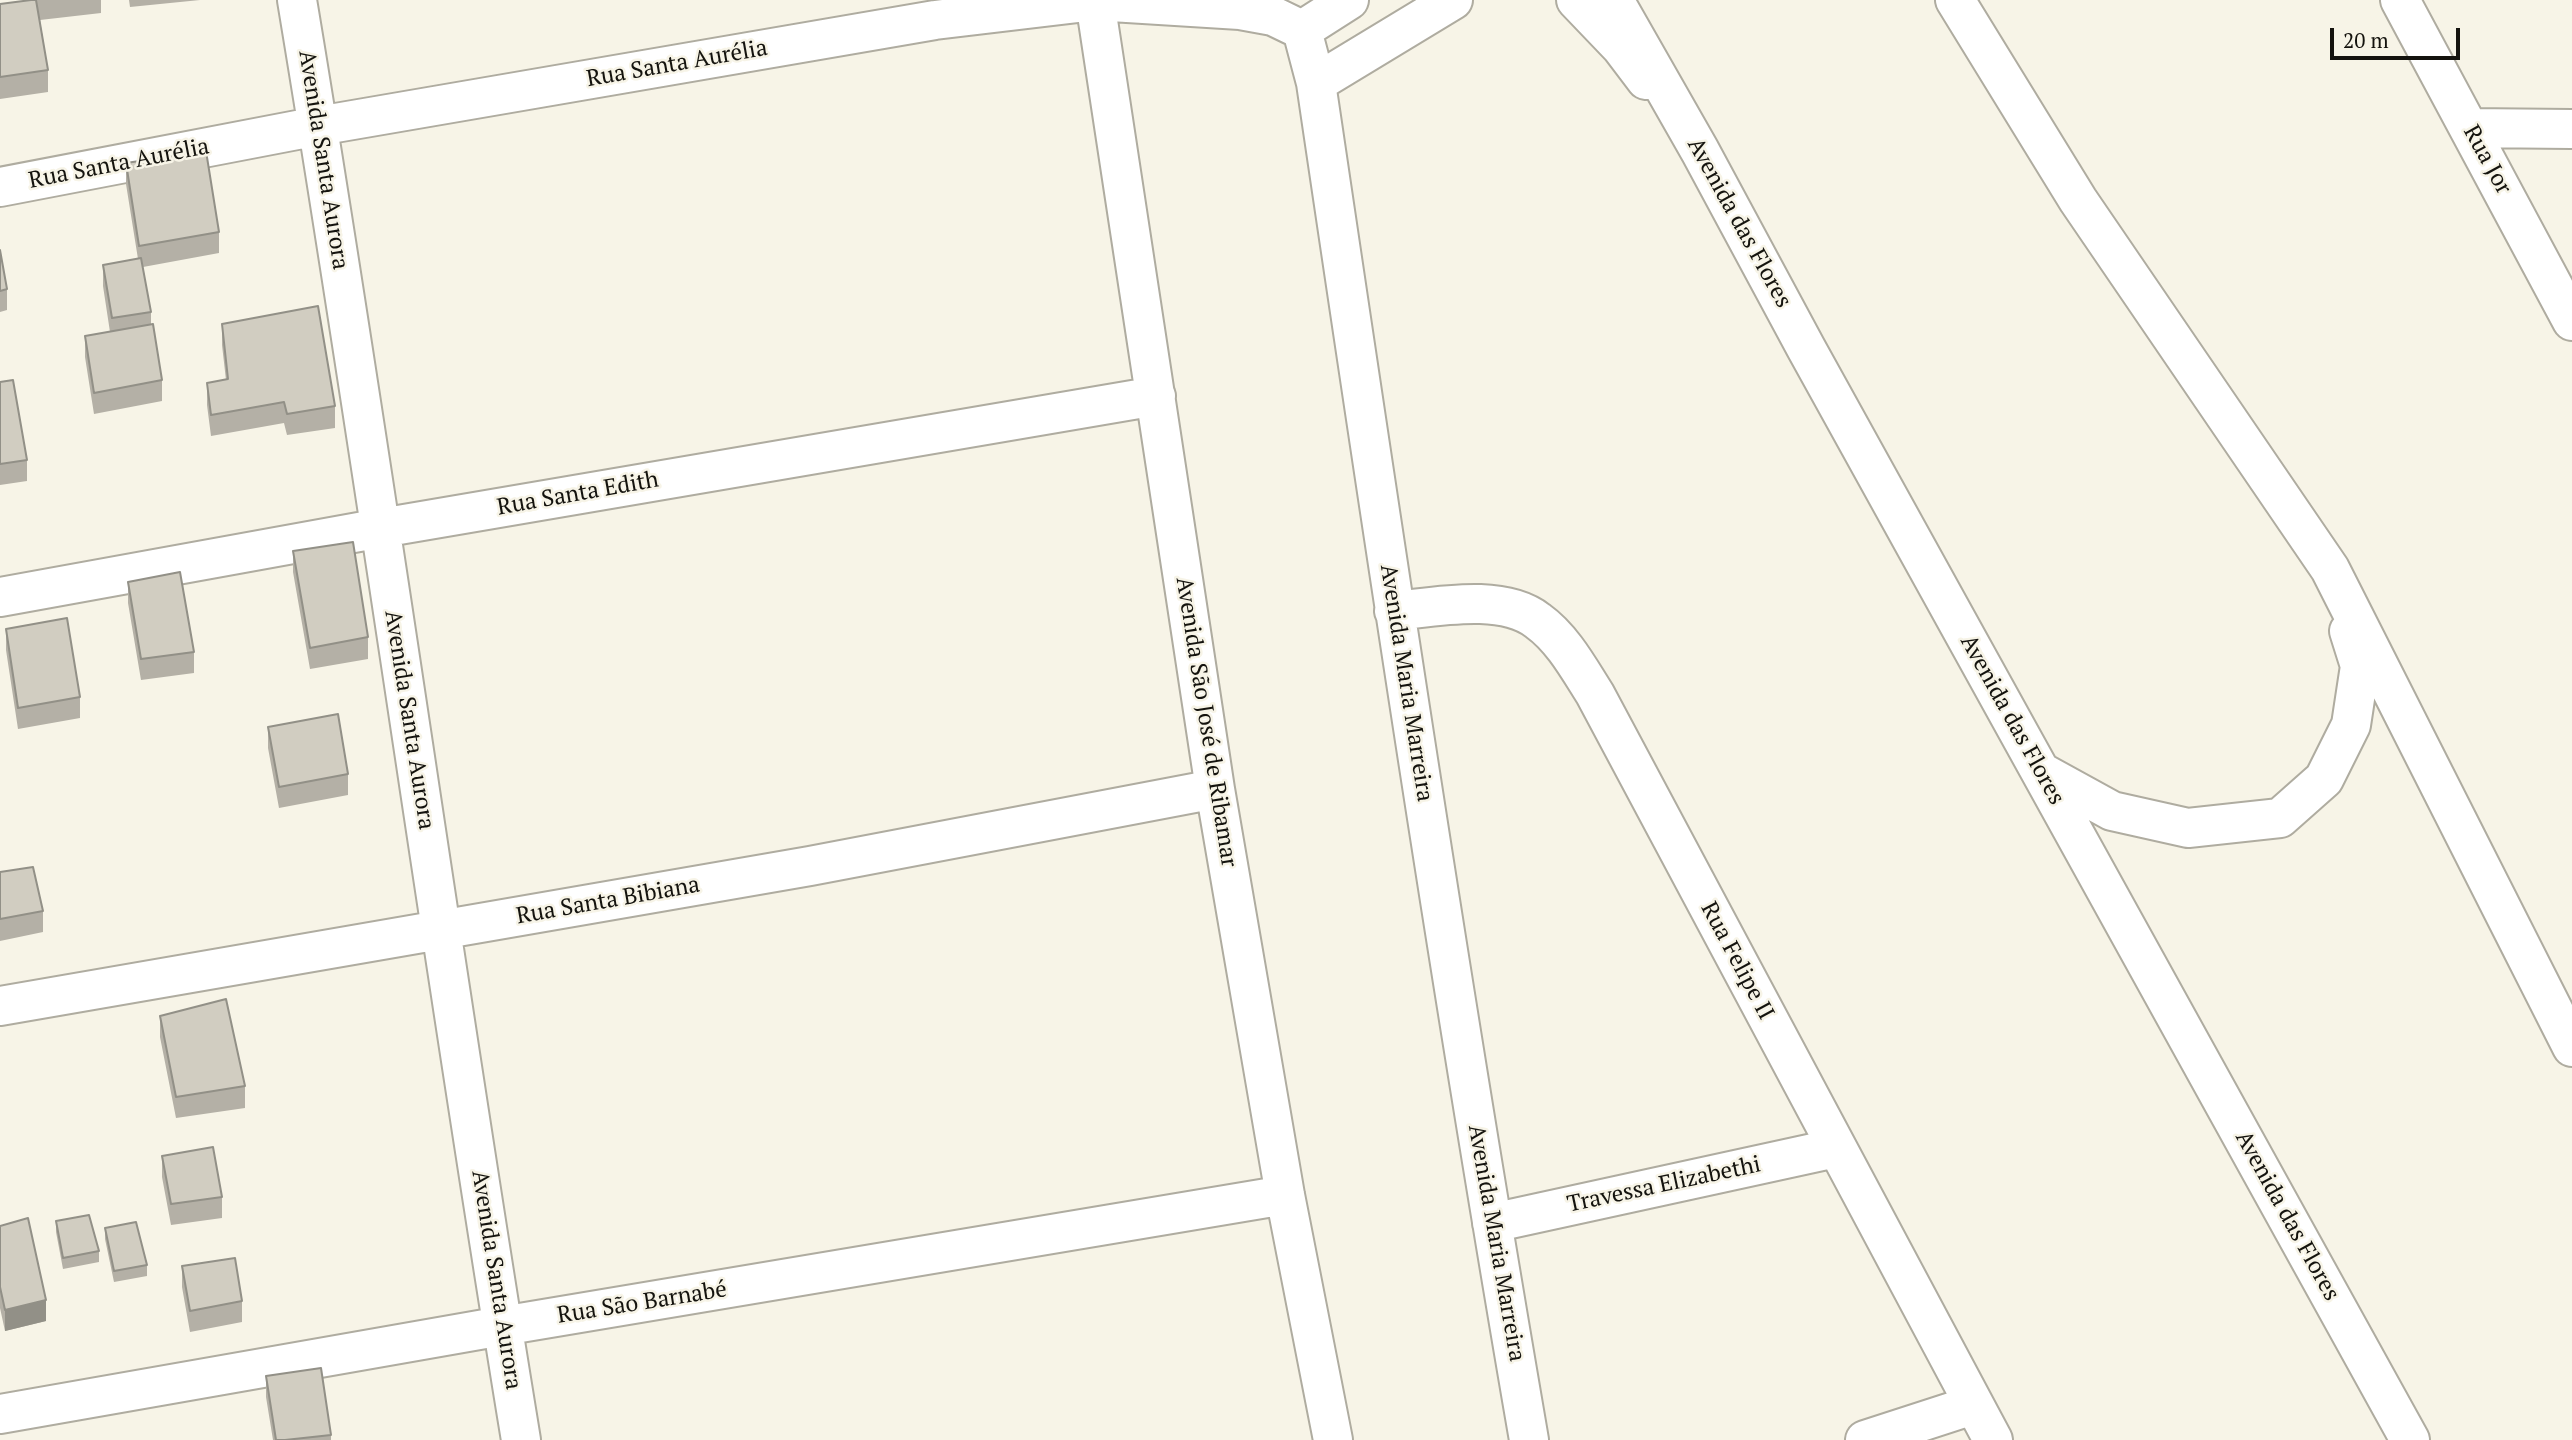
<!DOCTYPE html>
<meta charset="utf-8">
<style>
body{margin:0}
#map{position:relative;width:2572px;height:1440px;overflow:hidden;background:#f7f4e7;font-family:"PT Serif",serif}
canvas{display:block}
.scale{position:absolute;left:2330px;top:28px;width:130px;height:32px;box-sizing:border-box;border:4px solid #14130e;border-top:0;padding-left:9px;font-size:21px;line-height:24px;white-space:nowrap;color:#14130e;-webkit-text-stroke:5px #f7f4e7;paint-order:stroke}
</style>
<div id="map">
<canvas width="2572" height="1440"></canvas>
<div class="scale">20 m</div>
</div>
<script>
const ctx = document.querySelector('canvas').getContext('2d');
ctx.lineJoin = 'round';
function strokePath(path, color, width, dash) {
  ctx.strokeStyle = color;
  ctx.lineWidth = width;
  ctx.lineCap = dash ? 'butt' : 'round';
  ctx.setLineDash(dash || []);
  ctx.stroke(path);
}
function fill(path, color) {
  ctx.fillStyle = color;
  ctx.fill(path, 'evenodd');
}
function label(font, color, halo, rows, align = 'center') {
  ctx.font = font + ' "PT Serif",serif';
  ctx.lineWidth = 5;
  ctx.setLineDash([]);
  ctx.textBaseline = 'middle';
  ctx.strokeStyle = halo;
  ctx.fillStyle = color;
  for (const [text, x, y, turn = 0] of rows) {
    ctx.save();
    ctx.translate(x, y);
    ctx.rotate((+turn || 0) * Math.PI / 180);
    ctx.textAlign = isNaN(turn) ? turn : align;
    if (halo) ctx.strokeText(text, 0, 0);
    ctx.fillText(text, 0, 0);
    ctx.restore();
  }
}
const minor = new Path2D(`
 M297,0C377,479 442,961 521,1440
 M1576,0L1621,47L1646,80
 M2400,0L2572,321
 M1095,1L1215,789L1285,1195L1333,1440
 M1302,30L1349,0
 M1316,83L1453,0
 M2469,128L2572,129
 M0,187L318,126L935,20L1095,1L1240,10L1273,16L1302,30L1316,83C1383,536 1451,989 1529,1440
 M0,597L381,528L1156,396
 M1394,611C1436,607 1502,593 1538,621C1563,639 1579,669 1595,694L1993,1440
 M0,1006L810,866L1215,789
 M1492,1223L1836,1148
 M0,1414L502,1326L1285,1195
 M1865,1440L1973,1405`);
const major = new Path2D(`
 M1614,0L1700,151L1806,348L2410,1440
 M1955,0L2078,200L2330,569L2572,1047
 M2041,772L2112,811L2188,828L2280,818L2324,779L2351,725L2360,666L2349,631`);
strokePath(minor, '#afaca0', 42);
strokePath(major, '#afaca0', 42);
strokePath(minor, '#fff', 38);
strokePath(major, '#fff', 38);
fill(new Path2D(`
 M31,0H101V13L40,20L48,70V92L0,99V4Z
 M129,0H200L130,7Z
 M126,163L219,232V253L143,267L151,312V325L162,380V401L94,414L85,357V336L110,332L103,286V265L138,259L126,184Z
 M0,250L7,289V310L0,312Z
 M222,324L335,406V428L287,435L284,423L211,436L207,405V383L226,380L222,345Z
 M0,382L27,460V481L0,485Z
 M293,551L368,637V659L310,669L293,572Z
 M128,582L194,652V673L141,680L128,603Z
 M6,629L80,697V718L18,729L6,650Z
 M268,727L348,774V795L279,808L268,748Z
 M0,872L43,911V932L0,941Z
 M160,1016L245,1086V1108L176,1118L160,1037Z
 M162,1156L222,1197V1218L171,1225L162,1177Z
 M56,1221L99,1251V1262L63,1269L56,1232Z
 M0,1226L46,1321L5,1331L0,1308Z
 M105,1228L147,1265V1276L114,1282L105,1239Z
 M182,1266L242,1301V1322L190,1332L182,1287Z
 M266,1376L331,1435V1440H273L266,1397Z`), '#b4b0a6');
fill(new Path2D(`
 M46,1300V1321L5,1331V1310Z`), '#929087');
const building = new Path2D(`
 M31,0H36L48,70L0,77V4Z
 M206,151L219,232L139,246L126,163Z
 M0,250L7,289L0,291Z
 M141,258L151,312L112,318L103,265Z
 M318,306L335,406L287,414L284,402L211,415L207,383L228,379L222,324Z
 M153,324L162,380L94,393L85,336Z
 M13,380L27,460L0,464V382Z
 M353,542L368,637L310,648L293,551Z
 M180,572L194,652L141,659L128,582Z
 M67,618L80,697L18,708L6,629Z
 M338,714L348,774L279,787L268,727Z
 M33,867L43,911L0,919V872Z
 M226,999L245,1086L176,1097L160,1016Z
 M213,1147L222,1197L171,1204L162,1156Z
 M89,1215L99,1251L63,1258L56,1221Z
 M28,1218L46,1300L5,1310L0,1287V1226Z
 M136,1222L147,1265L114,1271L105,1228Z
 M235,1258L242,1301L190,1311L182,1266Z
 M321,1368L331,1435L285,1440H276L266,1376Z`);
fill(building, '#d1cdc1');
strokePath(building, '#929087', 2);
label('23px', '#14130e', '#f7f4e7', [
 ["Rua Santa Aurélia",677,64,-10],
 ["Avenida Santa Aurora",323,160,81],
 ["Rua Jor",2487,160,61],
 ["Rua Santa Aurélia",119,164,-11],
 ["Avenida das Flores",1739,223,61],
 ["Rua Santa Edith",578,494,-10],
 ["Avenida Maria Marreira",1406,683,81],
 ["Avenida Santa Aurora",409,720,81],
 ["Avenida das Flores",2012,720,61],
 ["Avenida São José de Ribamar",1206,722,81],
 ["Rua Santa Bibiana",608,901,-10],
 ["Rua Felipe II",1737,961,62],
 ["Travessa Elizabethi",1664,1185,-12],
 ["Avenida das Flores",2287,1216,61],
 ["Avenida Maria Marreira",1496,1243,80],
 ["Avenida Santa Aurora",496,1280,81],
 ["Rua São Barnabé",642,1303,-9]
]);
</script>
